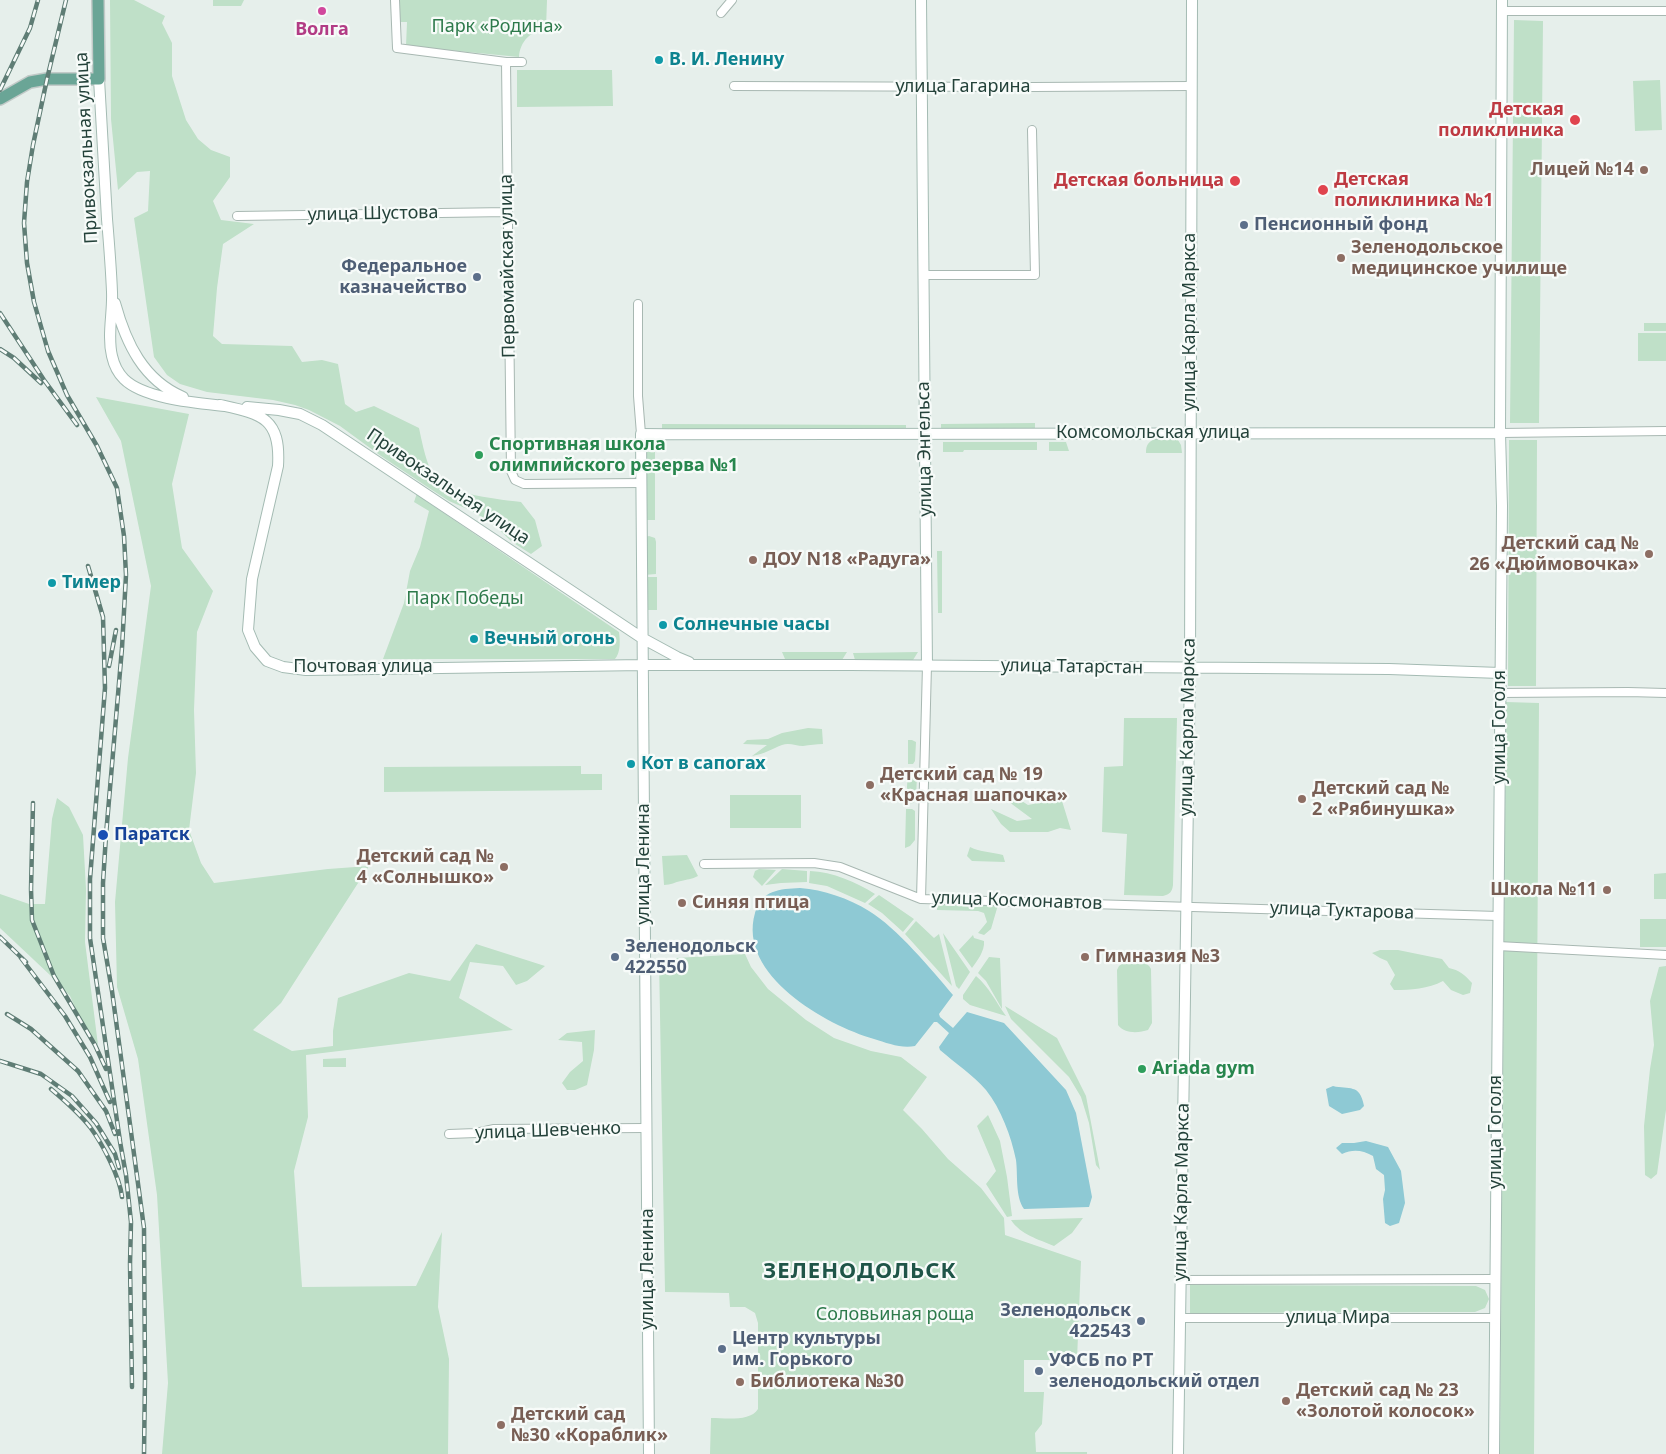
<!DOCTYPE html>
<meta charset="utf-8">
<style>
body{margin:0}
canvas{display:block;background:#e6efeb}
</style>
<canvas width="1666" height="1454"></canvas>
<script>
const ctx = document.querySelector('canvas').getContext('2d');
ctx.lineJoin = 'round';
function fill(path, color) {
  ctx.fillStyle = color;
  ctx.fill(path, 'evenodd');
}
function strokePath(path, color, width, dash) {
  ctx.strokeStyle = color;
  ctx.lineWidth = width;
  ctx.lineCap = dash ? 'butt' : 'round';
  ctx.setLineDash(dash || []);
  ctx.stroke(path);
}
function label(font, color, halo, rows, align = 'center') {
  ctx.font = font + ' "Noto Sans",sans-serif';
  ctx.lineWidth = 4.5;
  ctx.setLineDash([]);
  ctx.textBaseline = 'middle';
  ctx.strokeStyle = halo;
  ctx.fillStyle = color;
  for (const [text, x, y, turn = 0] of rows) {
    ctx.save();
    ctx.translate(x, y);
    ctx.rotate((+turn || 0) * Math.PI / 180);
    ctx.textAlign = isNaN(turn) ? turn : align;
    if (halo) ctx.strokeText(text, 0, 0);
    ctx.fillText(text, 0, 0);
    ctx.restore();
  }
}
fill(new Path2D(`
 M110,0H134L165,16L162,23L172,43V76L186,120L198,139L211,150L230,157V177L213,201L221,220L254,224L223,244L217,288L213,336L222,344L292,346L302,362L322,360L338,364L345,404L356,412L374,406L419,428C422,442 427,468 436,479C448,494 503,500 521,502L535,520L542,546L531,554L512,542L493,524L472,511L449,501L432,490L381,456L340,426L309,410L295,405L273,400L207,392L180,384L167,375L154,357L134,218L148,211L150,171L137,172L118,190L111,119Z
 M213,0H244L241,6H213Z
 M397,0H547L546,29C531,31 520,41 519,57L406,46L407,22H398Z
 M1514,20L1543,21L1539,423H1510Z
 M517,70H612L613,106L517,107Z
 M1660,80L1662,130L1635,131L1633,81Z
 M1644,323H1666V331H1644Z
 M1638,333H1666V361H1638Z
 M96,397L189,414L172,484L182,548L213,591L197,632L194,710L196,773L189,830L201,863L214,883L328,869L369,866L281,1003L253,1030L292,1051L333,1046V1031L338,998L409,973L450,981L476,944L545,966L527,981L516,985L503,966L470,962L459,998L513,1030L306,1055L308,1117L294,1171L302,1287L416,1286L442,1232L438,1307L449,1359L448,1454H162L168,1383L157,1195L138,1059L117,987L115,902L128,758L151,586L121,441Z
 M1035,423V430L941,431V424Z
 M662,424L906,425V432H662Z
 M1156,438L1178,440L1181,445L1182,453H1146C1146,445 1148,442 1156,438Z
 M1509,440H1537L1536,686H1508Z
 M943,442H1037V450H964L963,452H943Z
 M1049,442H1066L1069,451H1049Z
 M643,452H655V520H644Z
 M417,493L426,501L619,632C620,640 621,652 615,659H383L404,603L410,571L420,547L429,511L414,502Z
 M649,536L655,538L656,542V574L644,575L646,537Z
 M937,551H942V613H938Z
 M644,577H657V610H645Z
 M782,652H847L842,660L785,659Z
 M918,652L913,660H855L853,653Z
 M1506,702L1539,703L1534,1454H1500Z
 M1124,718H1177L1173,885C1172,892 1170,894 1163,896L1124,895L1127,834L1102,832L1104,767L1123,766Z
 M808,728L822,729L823,744C816,744 810,745 803,746C796,746 789,742 782,745C771,749 765,754 752,756L767,745L743,744L747,740L768,739L782,733Z
 M908,740H912L916,742L915,761L913,764H908Z
 M581,766V774H602V790L384,792V767Z
 M908,770L913,771L917,774L916,800L913,803L906,804Z
 M730,795H801V828H730Z
 M1001,796L1017,798L1028,805L1044,802L1062,801L1071,830L1060,828L1048,832H1010L1001,824L991,809L1017,821L1032,819Z
 M57,798L69,807L83,835L86,889L85,942L98,1045L79,1016L70,996L51,976L0,928V894L29,904H45L52,819Z
 M906,809H912L915,811V840L910,846L905,848Z
 M970,847C980,852 992,852 1003,855L1005,862L972,861L967,856Z
 M687,855L698,876C690,880 688,879 681,881C675,882 671,885 664,885L662,856Z
 M759,869L776,870L762,886L753,877L755,871Z
 M782,869L807,871V882L781,883L765,885Z
 M810,871C833,872 856,882 875,894L865,903L827,886L809,883Z
 M1666,873V899H1654V874Z
 M879,895L914,919L903,932L882,913L868,904Z
 M943,903L998,905L991,929L984,935L978,933L987,922L984,913L978,911L937,910V905Z
 M1640,919H1666V947H1640Z
 M916,921L934,938L939,934L952,986L905,934Z
 M943,933L970,972L959,989L956,986Z
 M973,935L974,938L984,941C985,951 977,961 972,968L959,950Z
 M1380,950H1398L1442,959L1449,968C1459,970 1465,975 1472,983L1470,993L1463,995L1451,990L1443,981C1428,989 1411,990 1394,990L1390,984L1395,975L1387,961L1380,958L1372,953Z
 M745,954L751,967L768,989L806,1020L834,1038L871,1051L901,1057L927,1077L903,1110L922,1129L948,1159L981,1188L1004,1218L1005,1235L1081,1261L1077,1360H1024V1392H1044L1042,1424L1035,1433L1036,1452H1087V1454H700H710L711,1418C725,1418 750,1422 758,1409V1323L755,1313L745,1307H730L729,1293L665,1292L659,959Z
 M989,957L1000,958L1002,1009L986,981L978,973Z
 M1125,962C1135,962 1146,959 1151,969L1152,1023L1148,1030C1139,1033 1124,1034 1118,1025L1117,970L1119,966Z
 M1666,966V1110L1657,1174L1651,1179L1645,1175L1644,1126L1650,1069L1654,1045L1650,1001L1659,967Z
 M976,976C989,987 996,1002 1006,1016L970,1005L963,999V995Z
 M1005,1006L1057,1038L1086,1096L1100,1170L1096,1165L1089,1123L1081,1097L1069,1077L1011,1019Z
 M595,1030L594,1050L587,1085L575,1090H567L562,1083L570,1072L583,1061L582,1042L558,1040L567,1033Z
 M346,1058V1067H323V1059Z
 M988,1115L1000,1141L1007,1177L1012,1216L1007,1217L986,1184L996,1171L977,1126Z
 M1083,1218L1072,1233L1054,1246C1038,1239 1021,1235 1011,1220Z
 M1190,1285L1476,1286L1485,1290L1489,1299L1485,1308L1475,1312L1190,1313Z`), '#bfe0c8');
fill(new Path2D(`
 M800,888C824,890 848,898 869,911C897,928 931,969 953,995L939,1014L940,1017L953,1028L967,1012L1004,1023L1066,1090L1076,1113L1092,1197L1089,1207L1024,1209C1015,1196 1018,1175 1016,1160C1011,1136 1001,1109 986,1090C973,1075 955,1063 940,1050L939,1047L949,1033L937,1022H934L915,1046C902,1049 887,1043 874,1039C826,1025 737,975 755,913C761,890 780,889 800,888Z
 M1333,1086C1349,1090 1360,1083 1364,1106L1360,1110L1342,1114L1329,1106L1326,1089Z
 M1366,1141L1388,1147L1401,1171L1405,1203L1399,1223L1390,1226L1385,1223L1383,1199L1385,1190L1384,1175L1376,1169L1373,1156C1362,1150 1353,1149 1342,1154L1336,1148L1342,1143H1354Z`), '#8ec9d4');
const street = new Path2D(`
 M395,0L397,48L506,62H522
 M1502,11H1666
 M721,13L732,0
 M506,62L511,471L515,480L524,484L641,483
 M734,86L1033,87L1191,86
 M237,216L508,212
 M923,275H1035L1032,130
 M638,304V396L641,434
 M1500,433L1666,431
 M1500,693L1628,692L1666,693
 M704,864L814,863L840,867L921,899L1498,916
 M921,899L927,665
 M1498,946L1666,955
 M449,1134L476,1133L494,1129L646,1128
 M1181,1280L1495,1279
 M1180,1318H1495`);
const secondary = new Path2D(`
 M921,0L927,665
 M99,79C102,126 104,173 107,219C109,243 111,267 112,292C113,313 107,335 112,356C114,365 118,373 124,379C144,399 198,403 225,406
 M115,303C126,343 143,380 183,397
 M220,405C261,414 281,417 278,466L252,579L248,630L255,647L267,661L283,667L306,670L643,665H850L1389,669L1500,673
 M247,407L279,410L300,414L322,425L642,638L677,657L689,662
 M649,1454L641,434C927,436 1213,432 1500,433
 M1178,1454L1190,668L1192,0
 M1494,1454L1502,506L1500,433L1502,0`);
const primary = new Path2D(`
 M0,99L30,82L47,79H99L98,0`);
strokePath(street, '#a8b8b2', 10);
strokePath(secondary, '#a4bbb3', 12);
strokePath(primary, '#c2cac8', 14);
strokePath(street, '#fff', 8);
strokePath(secondary, '#fff', 10);
strokePath(primary, '#6aa596', 11);
const rail = new Path2D(`
 M66,0L47,79L33,145L27,182L24,223L27,263L34,302L48,351L67,395L97,446L117,488L124,536L126,575L122,648L106,835L103,883V938L112,991L144,1228L145,1378L144,1454
 M0,90L30,28L38,0
 M0,313L44,380L77,425
 M0,349L14,358L41,383
 M88,566L103,617L105,688L90,879V938L120,1141
 M109,666L116,630
 M33,803L31,889L32,920L54,976L95,1045L106,1069
 M0,937L26,962
 M21,958L65,1016L90,1057L110,1102
 M7,1014L31,1029L78,1071L106,1111L115,1134
 M0,1061L41,1074L72,1096L96,1123L115,1154L119,1168
 M51,1089C64,1100 79,1113 90,1127C102,1143 120,1177 122,1197
 M119,1136L126,1175L131,1222L130,1264L132,1387`);
strokePath(rail, '#5f7d75', 4.5);
strokePath(rail, '#f7fbf9', 2.5, [8]);
for (const [x, y, r, color] of [
 [322,11,5,"#d1479c"],
 [659,60,5,"#0f9aa8"],
 [1575,120,6,"#e0444e"],
 [1644,170,5,"#8d6e63"],
 [1235,181,6,"#e0444e"],
 [1323,190,6,"#e0444e"],
 [1244,225,5,"#5c6f8a"],
 [1341,258,5,"#8d6e63"],
 [477,277,5,"#5c6f8a"],
 [479,455,5,"#2e9e5b"],
 [1649,554,5,"#8d6e63"],
 [753,560,5,"#8d6e63"],
 [52,583,5,"#0f9aa8"],
 [663,625,5,"#0f9aa8"],
 [474,639,5,"#0f9aa8"],
 [631,764,5,"#0f9aa8"],
 [870,785,5,"#8d6e63"],
 [1302,799,5,"#8d6e63"],
 [103,835,6,"#1a4fb4"],
 [504,867,5,"#8d6e63"],
 [1607,890,5,"#8d6e63"],
 [682,903,5,"#8d6e63"],
 [615,957,5,"#5c6f8a"],
 [1085,957,5,"#8d6e63"],
 [1142,1069,5,"#2e9e5b"],
 [1141,1321,5,"#5c6f8a"],
 [722,1349,5,"#5c6f8a"],
 [1039,1371,5,"#5c6f8a"],
 [740,1382,5,"#8d6e63"],
 [1286,1401,5,"#8d6e63"],
 [501,1425,5,"#8d6e63"]
]) {
  const dot = new Path2D();
  dot.arc(x, y, r, 0, 2 * Math.PI);
  ctx.fillStyle = color;
  ctx.fill(dot);
  strokePath(dot, '#f7fbf9', 2);
}
label('18px', '#2d7a4b', '#f7fbf9', [
 ["Парк «Родина»",497,27],
 ["Парк Победы",465,599],
 ["Соловьиная роща",895,1315]
]);
label('bold 18px', '#b23c85', '#f7fbf9', [
 ["Волга",322,30]
]);
label('bold 18px', '#0d838f', '#f7fbf9', [
 ["В. И. Ленину",669,60],
 ["Тимер",62,583],
 ["Солнечные часы",673,625],
 ["Вечный огонь",484,639],
 ["Кот в сапогах",641,764]
], 'left');
label('18px', '#24423a', '#f7fbf9', [
 ["улица Гагарина",963,87],
 ["Привокзальная улица",87,148,-93],
 ["улица Шустова",373,214,-1],
 ["Первомайская улица",508,266,-91],
 ["улица Карла Маркса",1190,322,-90],
 ["Комсомольская улица",1153,433],
 ["улица Энгельса",925,449,-91],
 ["Привокзальная улица",448,487,34],
 ["Почтовая улица",363,667],
 ["улица Татарстан",1072,667,1],
 ["улица Карла Маркса",1188,727,-89],
 ["улица Гоголя",1500,727,-90],
 ["улица Ленина",644,864,-90],
 ["улица Космонавтов",1017,901,2],
 ["улица Туктарова",1342,911,2],
 ["улица Шевченко",548,1131,-2],
 ["улица Гоголя",1496,1132,-90],
 ["улица Карла Маркса",1182,1192,-89],
 ["улица Ленина",648,1269,-90],
 ["улица Мира",1338,1318]
]);
label('bold 18px', '#be3a42', '#f7fbf9', [
 ["Детская",1564,110],
 ["поликлиника",1564,131],
 ["Детская",1334,180,"left"],
 ["поликлиника №1",1334,201,"left"],
 ["Детская больница",1224,181]
], 'right');
label('bold 18px', '#785e54', '#f7fbf9', [
 ["Лицей №14",1634,170,"right"],
 ["Зеленодольское",1351,248],
 ["медицинское училище",1351,269],
 ["Детский сад №",1639,544,"right"],
 ["26 «Дюймовочка»",1639,565,"right"],
 ["ДОУ N18 «Радуга»",763,560],
 ["Детский сад № 19",880,775],
 ["«Красная шапочка»",880,796],
 ["Детский сад №",1312,789],
 ["2 «Рябинушка»",1312,810],
 ["Детский сад №",494,857,"right"],
 ["4 «Солнышко»",494,878,"right"],
 ["Школа №11",1597,890,"right"],
 ["Синяя птица",692,903],
 ["Гимназия №3",1095,957],
 ["Библиотека №30",750,1382],
 ["Детский сад № 23",1296,1391],
 ["«Золотой колосок»",1296,1412],
 ["Детский сад",511,1415],
 ["№30 «Кораблик»",511,1436]
], 'left');
label('bold 18px', '#4e5e75', '#f7fbf9', [
 ["Пенсионный фонд",1254,225],
 ["Федеральное",467,267,"right"],
 ["казначейство",467,288,"right"],
 ["Зеленодольск",625,947],
 ["422550",625,968],
 ["Зеленодольск",1131,1311,"right"],
 ["422543",1131,1332,"right"],
 ["Центр культуры",732,1339],
 ["им. Горького",732,1360],
 ["УФСБ по РТ",1049,1361],
 ["зеленодольский отдел",1049,1382]
], 'left');
label('bold 18px', '#27864d', '#f7fbf9', [
 ["Спортивная школа",489,445],
 ["олимпийского резерва №1",489,466],
 ["Ariada gym",1152,1069]
], 'left');
label('bold 18px', '#164399', '#f7fbf9', [
 ["Паратск",114,835]
], 'left');
ctx.letterSpacing = '1px';
label('bold 22px', '#1f5548', '#f7fbf9', [
 ["ЗЕЛЕНОДОЛЬСК",860,1272]
]);
ctx.letterSpacing = '0px';
</script>
